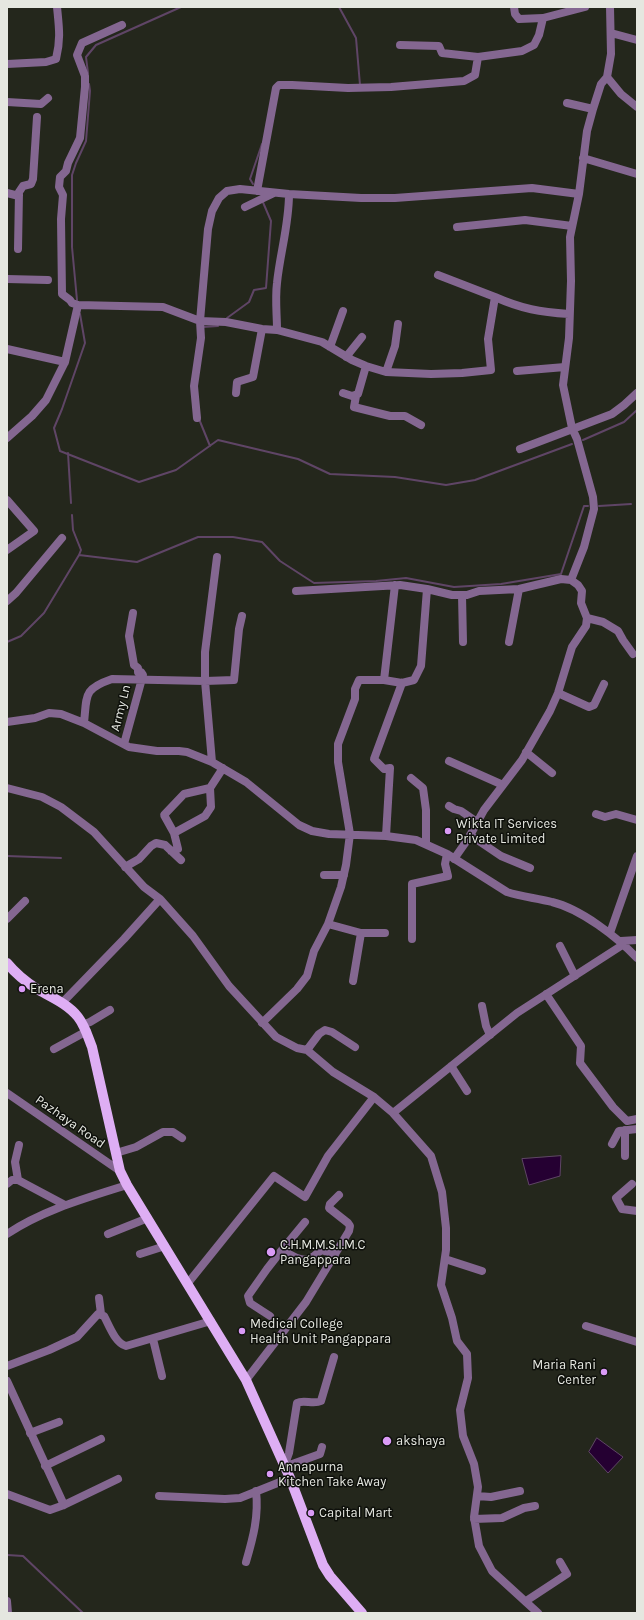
<!DOCTYPE html>
<style>
body{margin:0}
#map{position:relative;width:644px;height:1620px;overflow:hidden;background:#24271c;font-family:Karla,sans-serif}
canvas{display:block}
.frame{position:absolute;inset:0;border:8px solid #e5e7e0;pointer-events:none}
</style>
<div id="map">
<canvas width="644" height="1620"></canvas>
<div class="frame"></div>
</div>
<script>
const ctx = document.querySelector('canvas').getContext('2d');
ctx.lineJoin = 'round';
function fill(path, color) {
  ctx.fillStyle = color;
  ctx.fill(path, 'evenodd');
}
function strokePath(path, color, width, dash) {
  ctx.strokeStyle = color;
  ctx.lineWidth = width;
  ctx.lineCap = dash ? 'butt' : 'round';
  ctx.setLineDash(dash || []);
  ctx.stroke(path);
}
function label(font, color, halo, rows, align = 'center') {
  ctx.font = font + ' Karla,sans-serif';
  ctx.lineWidth = 3;
  ctx.setLineDash([]);
  ctx.textBaseline = 'middle';
  ctx.strokeStyle = halo;
  ctx.fillStyle = color;
  for (const [text, x, y, turn = 0] of rows) {
    ctx.save();
    ctx.translate(x, y);
    ctx.rotate((+turn || 0) * Math.PI / 180);
    ctx.textAlign = isNaN(turn) ? turn : align;
    if (halo) ctx.strokeText(text, 0, 0);
    ctx.fillText(text, 0, 0);
    ctx.restore();
  }
}
const water = new Path2D(`
 M561,1156L560,1176L529,1185L522,1159Z
 M597,1438L623,1457L608,1473L589,1452Z`);
fill(water, '#250032');
strokePath(water, '#5f4566', 1);
strokePath(new Path2D(`
 M339,7L356,38L360,85
 M88,73L86,57L96,45L181,7
 M253,184L250,179L262,144
 M77,300L72,247V175L76,163L86,141L90,91L89,84
 M80,314L85,343L62,409L54,428L60,451L139,482L176,470L218,440L298,459L330,474L395,477L446,485L475,480L572,444
 M227,318L249,302L254,290L266,288L271,221L262,200
 M203,327L218,326
 M199,419L210,446
 M583,440L624,422L637,410
 M68,453L71,503
 M599,506L631,504
 M79,555L137,562L198,537H233L262,542L280,561L314,583L376,581L406,578L454,587L501,584L561,574L584,506H588
 M7,642L21,636L44,613L79,555L81,550L73,530L72,515
 M7,856L61,858
 M7,1555L23,1556L83,1613`), '#5f4566', 2);
strokePath(new Path2D(`
 M514,7L515,14L519,19L543,18
 M611,33L637,40
 M400,45L439,46L442,53L478,57L522,51L534,45L539,35L543,18L585,7
 M7,64L46,62L56,59C61,39 59,27 57,7
 M607,77L621,94L637,107
 M7,102L41,104L48,98
 M567,103L593,109
 M583,158L637,174
 M257,191L276,88L279,85H292L348,88L391,87L464,81L475,75L478,57
 M7,193L19,196
 M245,207L274,193
 M457,227L525,220L572,226
 M18,249L19,192L23,186L31,184L33,179L37,117
 M438,275L495,297
 M7,279L48,280
 M78,305L72,303L70,300L62,294L61,219L63,195L59,187L60,177L66,171L68,163L80,138L85,87V76L77,55L82,43L122,25
 M277,330C277,315 275,299 277,283C280,253 289,225 289,194
 M330,347L343,311
 M7,349L65,362L78,305L163,307L200,321L226,322L262,329L277,330L322,342L352,360L366,366L386,372L431,374L462,373L491,370L488,339L495,297C522,309 540,312 569,314
 M346,357L362,337
 M517,371L565,367
 M386,372L395,346L398,324
 M236,393L237,382L253,377L262,329
 M343,393L352,396L358,394L366,366
 M356,396L354,407L390,416H405L421,425
 M197,418L194,386L201,338L200,321L208,229L212,211L219,198L227,191L240,189L289,194L361,198H395L532,188L579,194
 M7,438L32,416L46,400L65,362
 M520,449L612,414L624,405L637,393
 M7,500L34,531L7,550
 M395,585L384,680L402,683L414,680L421,666L427,589
 M296,591L400,585L427,589L452,595H467L479,591L519,589L561,579L571,580
 M462,595L463,642
 M7,601L16,593L62,538
 M587,618L603,622L618,631L623,640L633,654
 M509,642L519,589
 M558,693L589,707L594,705L604,684
 M7,722L35,718L49,713L61,714L84,723L129,747L157,751H179L187,752L212,762L246,782L299,825L312,831L329,834L386,836L416,840L447,854L507,892C522,897 537,898 552,902C581,909 617,937 637,958
 M84,723C87,695 83,689 112,679L205,681L234,680L239,629L242,616
 M124,744L143,675L141,672H138V668L134,665L129,636L133,613
 M526,752L552,773
 M449,761L503,785
 M212,762L205,681V652L217,557
 M411,778L423,788L426,810V844
 M7,788L42,797L61,807L94,832L144,887L160,899L193,936L229,986L276,1037L297,1048L307,1050L333,1072L374,1097L393,1113L431,1156L442,1192L446,1228V1250L441,1285L452,1318L457,1341L467,1354L468,1378L460,1410L463,1436L474,1464L478,1487L474,1517L479,1546L492,1571L538,1613
 M449,806L454,809L461,811L477,822
 M596,814L605,817L616,814L637,820
 M174,833L205,816L211,807L210,788
 M470,835L501,856L530,868
 M386,836L390,768L384,769L374,759L402,683
 M171,851L178,849L174,833L164,815L184,794L210,788L223,768
 M454,859L468,839L484,810L522,760L550,711L558,693L572,647L586,626L587,618L581,603L582,591L578,585L571,580L584,547L594,509L593,497L577,439L572,428L563,385L569,338L571,281L570,237L579,194L587,131L593,109L601,84L607,77L611,54L610,7
 M125,867L139,859L151,846L156,843L165,845L181,860
 M324,875H344
 M7,919L25,901
 M328,924L361,933H385
 M610,933L637,856
 M412,939V884L448,876L445,864L447,854
 M621,941L637,940
 M560,946L575,976
 M353,981L361,933
 M546,994L581,1046L580,1063L613,1107L627,1121L637,1119
 M62,1003L124,939L160,899
 M482,1006L486,1026L490,1035
 M262,1023L297,989L307,976L314,951L328,924L341,887L346,865L350,834L338,762V744L355,699V689L359,680H384
 M82,1025L90,1022L110,1010
 M54,1049L87,1031
 M307,1050L319,1034L325,1030L332,1032L355,1047
 M451,1066L467,1091
 M7,1093L120,1171
 M393,1113L517,1013L624,944
 M612,1144L619,1131L637,1129
 M116,1153L136,1147L163,1132H173L182,1138
 M625,1156V1130
 M18,1180L15,1162L19,1145
 M7,1184L12,1180H18L65,1205
 M632,1184L616,1198L622,1209L637,1211
 M305,1222L286,1245L285,1251C290,1255 302,1262 309,1259C314,1257 318,1252 322,1250L335,1255
 M7,1234C43,1210 86,1198 127,1185
 M108,1234L148,1218
 M140,1254L165,1246
 M445,1259L482,1271
 M188,1283L274,1176L305,1197L328,1156L374,1097
 M99,1298L101,1314
 M270,1316L250,1303L248,1296L267,1269L285,1246
 M586,1326L637,1342
 M153,1339L162,1376
 M7,1366L49,1350L77,1337L98,1314L104,1316C109,1325 115,1343 126,1346L211,1321
 M246,1380L306,1302L349,1231L350,1226L348,1223L329,1208L330,1204L339,1195
 M7,1381L64,1505L118,1479
 M30,1433L59,1422
 M45,1466L101,1439
 M284,1467L289,1453L297,1403C304,1399 313,1405 321,1401L334,1357
 M284,1467L320,1454L322,1447
 M7,1494L50,1510L64,1505
 M159,1496L225,1499L240,1498L290,1478
 M477,1496L491,1497L520,1491
 M474,1519L502,1518L524,1508L535,1506
 M246,1562C253,1538 259,1516 256,1491
 M7,1601L8,1613
 M526,1601L567,1574L560,1562`), '#846791', 8);
strokePath(new Path2D(`
 M7,963C16,974 26,982 37,989C51,997 68,1004 78,1017C85,1026 88,1037 92,1047L120,1171L127,1185L246,1380L290,1478L323,1565L330,1576L362,1613`), '#deaef4', 10);
for (const [x, y, r, color] of [
 [448,831,4,"#da9af6"],
 [22,989,4,"#da9af6"],
 [271,1252,5,"#da9af6"],
 [242,1331,4,"#da9af6"],
 [604,1372,4,"#da9af6"],
 [387,1441,5,"#da9af6"],
 [270,1474,4,"#da9af6"],
 [311,1513,4,"#da9af6"]
]) {
  const dot = new Path2D();
  dot.arc(x, y, r, 0, 2 * Math.PI);
  ctx.fillStyle = color;
  ctx.fill(dot);
  strokePath(dot, '#0e100b', 1.5);
}
label('13px', '#e5e7e0', '#0e100b', [
 ["Army Ln",121,708,-76],
 ["Pazhaya Road",70,1122,35]
]);
label('13px', '#e5e7e0', '#0e100b', [
 ["Wikta IT Services",456,824],
 ["Private Limited",456,839],
 ["Erena",30,989],
 ["C.H.M.M.S.I.M.C",280,1245],
 ["Pangappara",280,1260],
 ["Medical College",250,1324],
 ["Health Unit Pangappara",250,1339],
 ["Maria Rani",596,1365,"right"],
 ["Center",596,1380,"right"],
 ["akshaya",396,1441],
 ["Annapurna",278,1467],
 ["Kitchen Take Away",278,1482],
 ["Capital Mart",319,1513]
], 'left');
</script>
